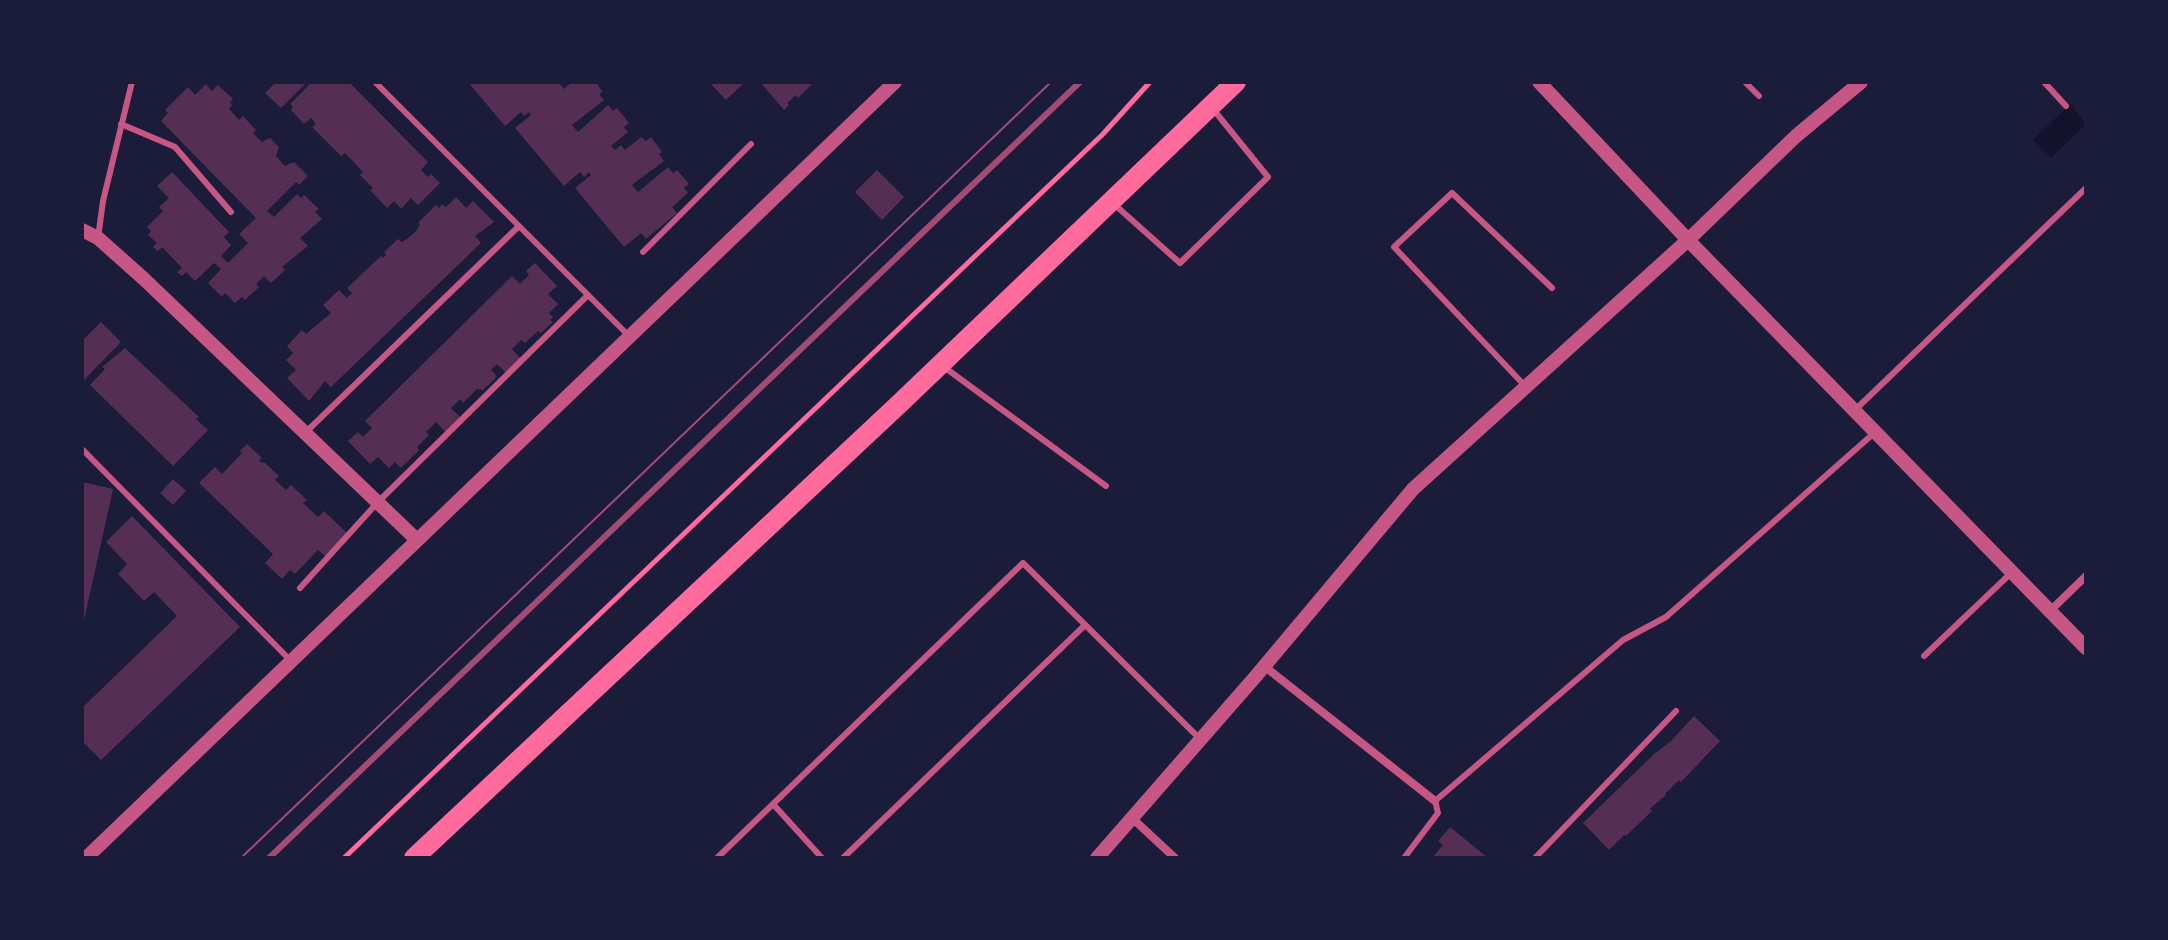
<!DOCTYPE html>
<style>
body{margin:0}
#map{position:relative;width:2168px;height:940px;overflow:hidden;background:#1b1b3a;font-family:Inter,sans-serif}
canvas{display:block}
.frame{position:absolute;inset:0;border:84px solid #1b1b3a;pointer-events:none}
</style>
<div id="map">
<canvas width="2168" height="940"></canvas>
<div class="frame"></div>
</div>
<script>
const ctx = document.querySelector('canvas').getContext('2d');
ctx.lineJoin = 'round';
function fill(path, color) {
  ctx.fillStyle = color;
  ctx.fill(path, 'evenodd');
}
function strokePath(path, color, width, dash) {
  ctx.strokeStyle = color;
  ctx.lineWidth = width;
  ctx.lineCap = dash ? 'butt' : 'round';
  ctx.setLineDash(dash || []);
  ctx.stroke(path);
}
fill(new Path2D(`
 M2070,104L2086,124L2051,158L2033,140Z`), '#12122b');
fill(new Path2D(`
 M276,82H307L281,108L265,93Z
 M312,82H349L428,162L421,170L428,177L431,174L440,183L418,205L411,198L401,209L394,201L387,208L370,190L373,188L360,175L363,172L345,153L341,156L312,127L316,124L311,118L304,124L291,110L293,107L290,104Z
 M468,82H558L564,89L572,82H595L603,92L599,94L604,100L572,125L578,132L608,105L613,111L617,108L629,123L624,127L628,132L611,146L615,150L621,145L625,150L641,137L646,141L651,137L662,152L659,154L664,161L632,185L638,192L668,167L673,173L677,170L689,184L684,188L688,193L672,207L677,213L646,239L641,233L624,247L575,188L591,175L589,172L584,177L580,172L564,186L515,128L531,115L529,112L524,116L521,112L505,126Z
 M709,82H745L726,100Z
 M760,82H814L798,98L796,95L787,103L789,105L784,110Z
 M206,84L212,91L218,85L233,99L230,103L232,105L229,109L239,120L243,116L256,130L253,133L262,142L270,138L279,147L276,156L285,166L294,162L308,176L299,185L296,182L267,211L274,217L297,194L301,198L304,195L319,209L315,212L322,219L300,238L308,246L282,267L285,270L271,283L264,276L256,284L259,287L245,300L242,297L235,303L225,293L222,297L208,283L221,269L214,263L195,281L186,272L182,276L177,272L182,268L162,247L158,251L153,247L157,243L148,235L151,231L147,227L163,211L159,207L169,198L157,186L172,172L229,232L224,237L231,245L221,256L228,263L248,243L239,234L256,218L161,121L168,113L165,110L188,87L195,95Z
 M877,170L904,197L882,220L855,192Z
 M456,197L466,208L473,201L494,222L475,236L481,243L331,387L325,381L309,401L287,378L296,370L286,360L293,353L287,346L302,330L306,334L331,313L323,305L339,290L347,298L352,293L347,288L381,256L383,258L386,255L384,252L398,239L402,242L407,239L416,231L420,224L418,223L436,205L439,208L442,204L446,207Z
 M535,263L557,286L548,294L558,304L549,313L553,317L550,320L553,322L541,333L538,331L525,343L521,340L512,349L521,359L506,373L497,364L491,370L496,375L495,379L483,390L477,389L463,403L460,399L451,408L460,417L445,432L436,422L426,432L429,435L417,447L419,450L401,468L395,462L389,468L378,457L370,464L348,441L358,432L363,437L372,428L365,421L512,276L520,284L529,275L526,271Z
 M101,322L121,342L84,380L82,341Z
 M125,348L199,417L196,419L208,430L173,466L90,385L105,369L102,367Z
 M247,444L262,458L259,460L262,463L264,462L279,476L275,480L286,490L291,485L307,500L303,503L318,517L324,511L347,533L325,556L318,550L295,574L290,570L282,579L265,563L273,554L199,483L215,467L222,474L242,453L240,451Z
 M173,479L186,491L173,505L160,493Z
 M82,482L113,489L83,625H82Z
 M132,516L240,627L101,760L82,741V708L177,616L154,592L144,601L118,574L127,564L106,542Z
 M1694,716L1720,741L1681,782L1679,780L1665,794L1666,795L1654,805L1650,809L1652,811L1626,836L1624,835L1609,850L1583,823L1653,755L1671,741Z
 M1450,827L1488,858H1432L1443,845L1438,841Z`), '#542f53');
strokePath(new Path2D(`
 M344,858L1103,134L1150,82`), '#ff6b9d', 5);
strokePath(new Path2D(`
 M375,82L630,337
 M1745,82L1759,96
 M2044,82L2066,106
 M121,124L175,147L231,212
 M1115,205L1180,263L1268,177L1213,109
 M98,238L103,201L132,82
 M643,252L751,144
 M944,367L1106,486
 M1526,387L1394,247L1452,193L1552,288
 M1855,410L2086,188
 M306,432L519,226
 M82,449L291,661
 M300,588L378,502L588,295
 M1924,656L2010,574
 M717,858L773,804
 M822,858L773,804L1023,563L1199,738
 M843,858L1084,626
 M1404,858L1438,813L1435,801L1623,640L1666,617L1873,434
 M1535,858L1676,711`), '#c65784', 6);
strokePath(new Path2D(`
 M2051,610L2086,576
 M1264,666L1435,801
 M1132,818L1175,858`), '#c65784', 8);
strokePath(new Path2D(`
 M1539,82L1688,240L2086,648
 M82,230L98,238L144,279L417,540
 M86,858L895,82
 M1097,858L1256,676L1413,489L1688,240L1796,136L1861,82`), '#c65784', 14);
strokePath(new Path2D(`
 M414,858L897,406L1236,82`), '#ff6b9d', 20);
strokePath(new Path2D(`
 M241,858L1051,82`), '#a44b75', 2);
strokePath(new Path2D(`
 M269,858L1080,82`), '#a44b75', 6);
</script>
